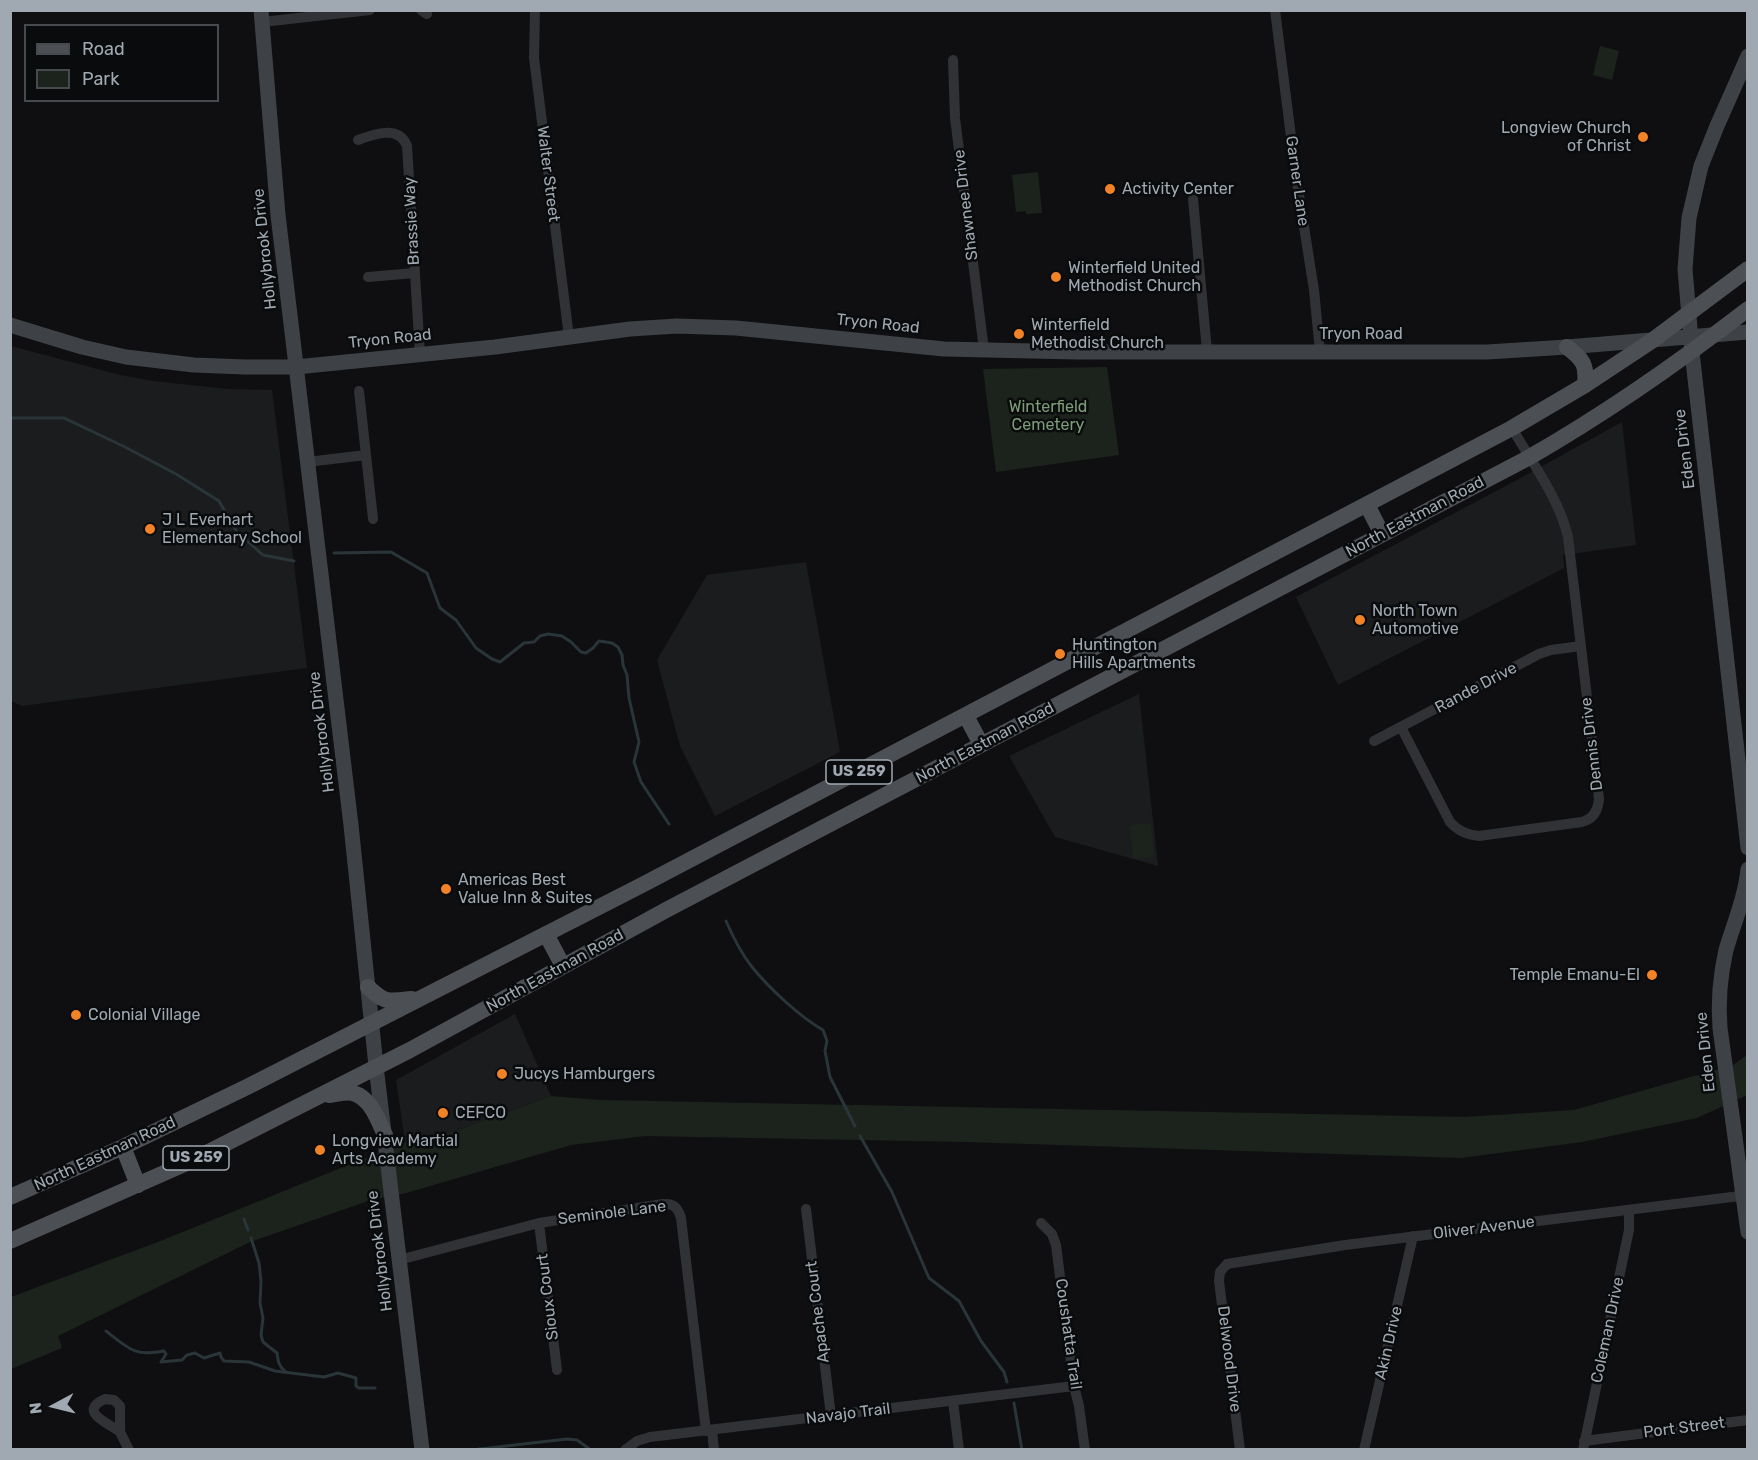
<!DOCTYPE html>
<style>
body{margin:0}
#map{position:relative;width:1758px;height:1460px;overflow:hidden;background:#0f0f11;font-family:Rubik,sans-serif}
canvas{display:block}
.frame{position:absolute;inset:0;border:12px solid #a0a9b2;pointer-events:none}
.legend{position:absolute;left:24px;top:24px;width:195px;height:78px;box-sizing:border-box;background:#0a0b0c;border:2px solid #464a4e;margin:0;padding:8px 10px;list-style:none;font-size:18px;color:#a0a9b2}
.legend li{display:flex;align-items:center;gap:12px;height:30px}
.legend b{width:30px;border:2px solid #464a4e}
.north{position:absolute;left:24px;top:1376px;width:60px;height:60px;-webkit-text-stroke:4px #0a0b0c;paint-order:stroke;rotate:263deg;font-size:16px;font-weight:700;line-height:24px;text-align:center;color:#a0a9b2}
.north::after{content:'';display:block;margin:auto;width:21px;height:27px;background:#a0a9b2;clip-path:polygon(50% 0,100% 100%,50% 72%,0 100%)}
</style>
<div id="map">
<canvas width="1758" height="1460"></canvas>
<div class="frame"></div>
<ul class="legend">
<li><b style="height:8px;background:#4c5055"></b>Road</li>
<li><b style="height:16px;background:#1c231c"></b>Park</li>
</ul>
<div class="north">N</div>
</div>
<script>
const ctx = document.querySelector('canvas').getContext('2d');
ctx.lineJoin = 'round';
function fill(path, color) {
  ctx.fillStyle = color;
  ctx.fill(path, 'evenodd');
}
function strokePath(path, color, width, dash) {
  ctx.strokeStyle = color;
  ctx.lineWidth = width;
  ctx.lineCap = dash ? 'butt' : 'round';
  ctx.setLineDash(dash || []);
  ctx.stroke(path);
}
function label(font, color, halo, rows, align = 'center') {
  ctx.font = font + ' Rubik,sans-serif';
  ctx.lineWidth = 5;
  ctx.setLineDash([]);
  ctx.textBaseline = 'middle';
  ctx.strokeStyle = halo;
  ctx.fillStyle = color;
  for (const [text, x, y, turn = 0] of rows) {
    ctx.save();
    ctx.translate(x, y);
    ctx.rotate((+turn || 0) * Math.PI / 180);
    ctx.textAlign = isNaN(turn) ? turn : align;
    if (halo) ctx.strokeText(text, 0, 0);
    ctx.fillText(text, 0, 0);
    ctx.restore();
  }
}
fill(new Path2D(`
 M11,346L120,375L153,381L228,389L272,390L307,668L22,706L11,701Z
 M1622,422L1636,545L1563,555L1564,568L1338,685L1296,597L1517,480Z
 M806,562L840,752L715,816L680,746L657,660L707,575Z
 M1139,694L1158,866L1055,837L1009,756Z
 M515,1014L551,1096L455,1131L405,1142L396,1080Z`), '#1b1c1e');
fill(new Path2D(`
 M1600,46L1619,51L1612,80L1593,75Z
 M1038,172L1042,213L1026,214V211L1016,212L1012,175Z
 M1107,367L1119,455L996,472L983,369Z
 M1151,823L1154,857L1133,859L1130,825Z
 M1747,1055V1095L1697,1118L1582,1142L1461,1158L967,1142L645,1136L571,1145L406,1193L371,1200L250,1242L58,1336L62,1348L11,1369V1297L163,1240L405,1142L455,1131L551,1096L600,1100L1465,1117L1574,1110L1733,1065Z`), '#1c231c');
strokePath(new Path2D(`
 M10,418H64L125,447L176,474L219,501L237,532L263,555L294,561
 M334,553L391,552L427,573L440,608L456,620L476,648L492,659L500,662L524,643L534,642L540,636L548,634L562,636L571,642L581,652L586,653L593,648L599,641L612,643L618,647L622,655L623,665L627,675L629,698L639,742L634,762L641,782L669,824
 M726,921C733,937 741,953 752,967C769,988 800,1017 823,1030L827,1041L825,1051L830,1077L855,1126
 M860,1136L892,1192L929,1278L959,1301L981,1341L1004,1372L1007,1382
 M244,1219L248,1230
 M251,1238L259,1263L261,1281L260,1303L263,1318L261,1335L263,1342L277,1353C278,1361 279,1367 285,1371
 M106,1331C128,1348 134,1357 164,1351L166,1354L161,1362L182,1360L187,1355L195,1353L204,1358L220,1353L221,1357L224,1361L249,1362L275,1371L324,1377L338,1373L356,1378V1386L359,1388H375
 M1014,1403L1022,1450
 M471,1450L567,1439L577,1440L591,1450`), '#293539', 3);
strokePath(new Path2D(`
 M421,10L427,14
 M535,10L534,58L569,337
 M1275,10L1296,176L1314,290L1320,352
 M262,22L370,10
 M953,60L955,118L984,350
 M358,140C374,134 399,125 407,146L420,354
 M1193,199L1207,351
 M368,277L415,273
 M359,391L373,519
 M307,462L366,455
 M1401,727L1450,822C1458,831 1467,835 1479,836L1582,822C1593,819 1598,811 1599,799L1568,537C1559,498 1532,463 1512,428
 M1374,741L1539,654L1551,650L1581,646
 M806,1209L831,1416
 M539,1223L557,1370
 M1041,1223L1052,1234L1056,1245L1074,1386L1079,1406L1085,1450
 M399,1260L539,1223L663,1204C674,1203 678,1208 681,1218L706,1431
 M105,1399L114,1400L120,1406V1432C111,1424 76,1412 105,1399Z
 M953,1401L959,1450
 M712,1430L714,1450
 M120,1432L129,1450
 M1584,1441L1748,1420
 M625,1450L637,1441L650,1437L1074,1386
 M1240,1450L1219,1281L1220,1272L1227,1264L1345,1245L1748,1195
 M1364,1450L1413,1236
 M1583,1450L1629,1230V1211`), '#303236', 10);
strokePath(new Path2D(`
 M261,10L278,215L351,825L376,1066L422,1450
 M1748,56L1717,126L1701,166L1689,218L1685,269L1692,352L1748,848
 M10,325L82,347L126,357L194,365L245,367H296L495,347L630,329L677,326L736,328L944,349L1077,352H1487L1567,347L1748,332
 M1748,869C1745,898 1734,923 1726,950C1720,976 1718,1002 1720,1028L1748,1232`), '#3e4246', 15);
strokePath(new Path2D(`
 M1567,347C1583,359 1587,365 1585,385
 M1367,505L1382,534
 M966,716L981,744
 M546,934L563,966
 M368,987C385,1004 389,1001 412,999
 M329,1095C337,1094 346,1091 353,1093C371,1098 378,1120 385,1135
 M123,1147L138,1185
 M10,1197L123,1147L249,1086L642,885L1512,428L1585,385L1653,340L1748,269
 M10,1241L189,1162L410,1050L668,909L1528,458C1605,414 1678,363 1748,309`), '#4c5055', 16);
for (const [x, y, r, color] of [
 [1643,137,6,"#f28226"],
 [1110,189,6,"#f28226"],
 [1056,277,6,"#f28226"],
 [1019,334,6,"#f28226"],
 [150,529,6,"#f28226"],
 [1360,620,6,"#f28226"],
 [1060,654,6,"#f28226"],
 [446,889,6,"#f28226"],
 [1652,975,6,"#f28226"],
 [76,1015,6,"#f28226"],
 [502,1074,6,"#f28226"],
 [443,1113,6,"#f28226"],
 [320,1150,6,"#f28226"]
]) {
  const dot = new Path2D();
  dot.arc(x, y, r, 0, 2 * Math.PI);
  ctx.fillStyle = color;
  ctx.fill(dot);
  strokePath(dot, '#0a0b0c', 2);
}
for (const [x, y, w] of [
 [859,772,66],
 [196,1158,66]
]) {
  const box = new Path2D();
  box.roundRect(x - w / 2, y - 12, w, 24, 4.5);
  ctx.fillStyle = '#0a0b0c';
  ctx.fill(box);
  strokePath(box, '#a0a9b2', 1.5);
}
label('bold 15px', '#a0a9b2', null, [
 ["US 259",859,772],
 ["US 259",196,1158]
]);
label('16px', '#a0a9b2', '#0a0b0c', [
 ["Longview Church",1631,128,"right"],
 ["of Christ",1631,146,"right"],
 ["Activity Center",1122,189],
 ["Winterfield United",1068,268],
 ["Methodist Church",1068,286],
 ["Winterfield",1031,325],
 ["Methodist Church",1031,343],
 ["J L Everhart",162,520],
 ["Elementary School",162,538],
 ["North Town",1372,611],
 ["Automotive",1372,629],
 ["Huntington",1072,645],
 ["Hills Apartments",1072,663],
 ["Americas Best",458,880],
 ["Value Inn & Suites",458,898],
 ["Temple Emanu-El",1640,975,"right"],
 ["Colonial Village",88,1015],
 ["Jucys Hamburgers",514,1074],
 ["CEFCO",455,1113],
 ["Longview Martial",332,1141],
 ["Arts Academy",332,1159]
], 'left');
label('16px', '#a0a9b2', '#0a0b0c', [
 ["Walter Street",548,174,83],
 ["Garner Lane",1297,181,82],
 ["Shawnee Drive",966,205,-97],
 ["Brassie Way",412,221,-93],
 ["Hollybrook Drive",265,249,-96],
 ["Tryon Road",878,324,6],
 ["Tryon Road",1361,334],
 ["Tryon Road",390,339,-6],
 ["Eden Drive",1685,449,-97],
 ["North Eastman Road",1415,517,-28],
 ["Rande Drive",1476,688,-28],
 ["Hollybrook Drive",322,732,-97],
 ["North Eastman Road",985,743,-28],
 ["Dennis Drive",1592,744,-97],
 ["North Eastman Road",555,971,-29],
 ["Eden Drive",1706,1052,-96],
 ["North Eastman Road",105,1154,-25],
 ["Seminole Lane",612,1213,-7],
 ["Oliver Avenue",1484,1228,-7],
 ["Hollybrook Drive",380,1251,-97],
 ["Sioux Court",548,1297,-97],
 ["Apache Court",818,1312,-97],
 ["Coleman Drive",1608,1330,-78],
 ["Coushatta Trail",1068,1334,82],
 ["Akin Drive",1389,1343,-77],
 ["Delwood Drive",1229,1359,83],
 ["Navajo Trail",848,1414,-7],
 ["Port Street",1684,1428,-7]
]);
label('16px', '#7c9d77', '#0a0b0c', [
 ["Winterfield",1048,407],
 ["Cemetery",1048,425]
]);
</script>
